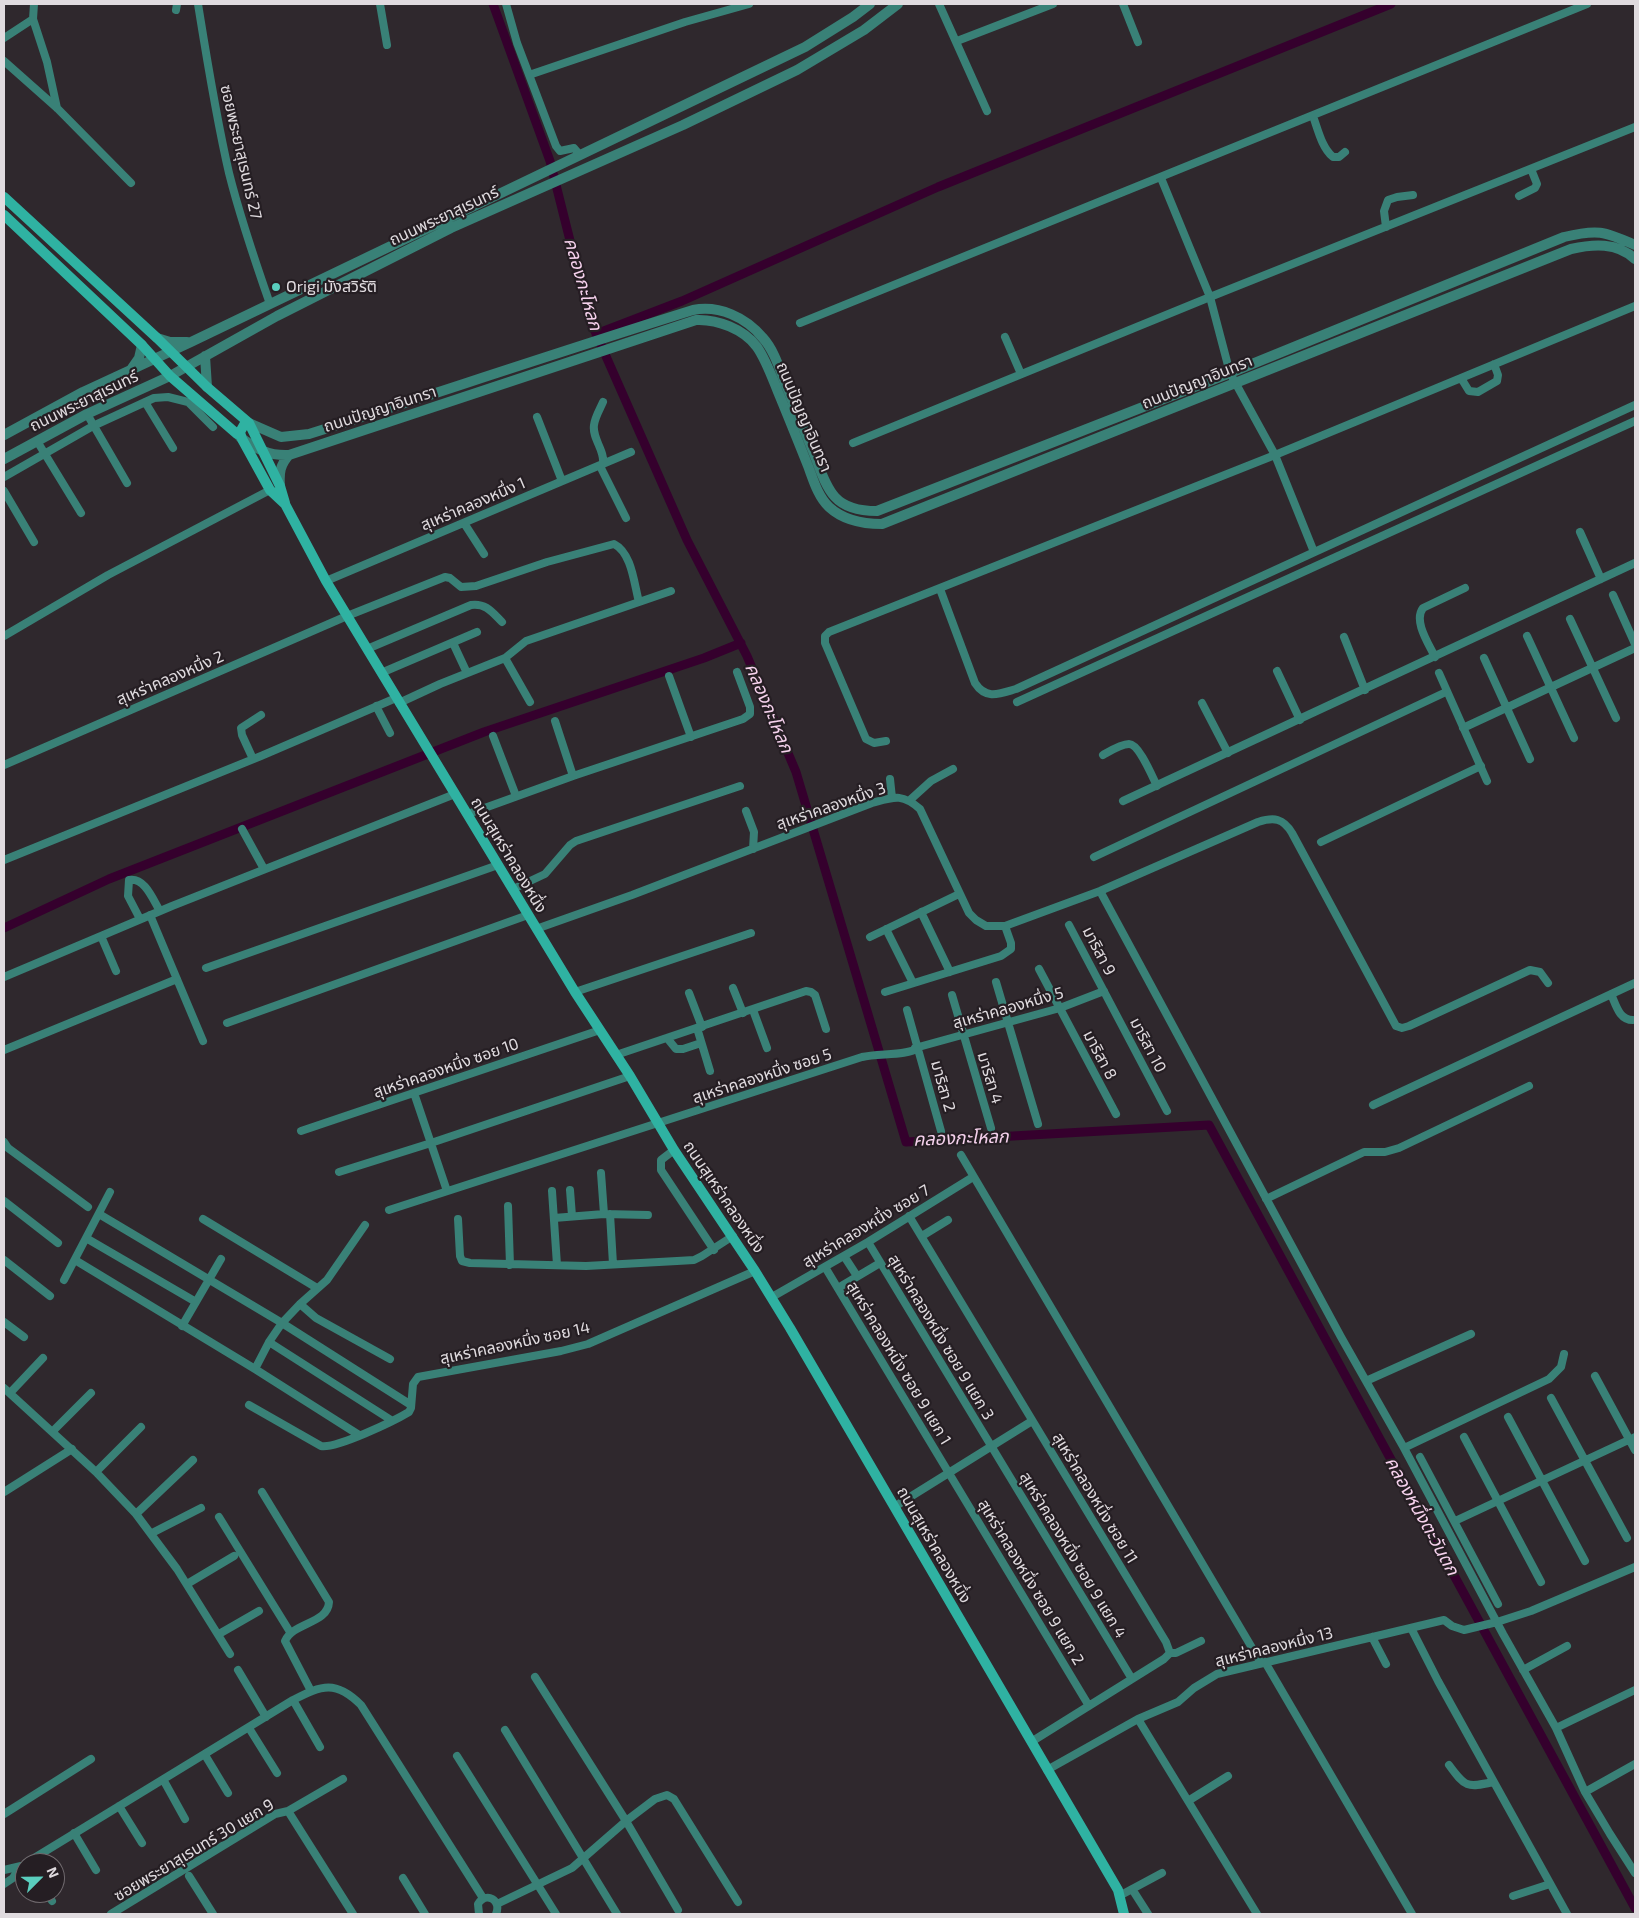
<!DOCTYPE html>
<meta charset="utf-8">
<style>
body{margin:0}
#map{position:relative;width:1639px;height:1918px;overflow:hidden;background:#2f282d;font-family:"Exo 2",sans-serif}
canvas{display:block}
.frame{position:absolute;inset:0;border:5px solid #e0dbdf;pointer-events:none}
.north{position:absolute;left:15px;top:1853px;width:50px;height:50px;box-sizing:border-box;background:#251e23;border:1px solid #706a6e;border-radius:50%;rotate:67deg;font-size:14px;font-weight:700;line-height:20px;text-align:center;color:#e0dbdf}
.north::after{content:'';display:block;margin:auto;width:18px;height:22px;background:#5acebe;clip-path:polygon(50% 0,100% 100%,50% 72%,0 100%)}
</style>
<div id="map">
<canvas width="1639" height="1918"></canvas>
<div class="frame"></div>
<div class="north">N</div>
</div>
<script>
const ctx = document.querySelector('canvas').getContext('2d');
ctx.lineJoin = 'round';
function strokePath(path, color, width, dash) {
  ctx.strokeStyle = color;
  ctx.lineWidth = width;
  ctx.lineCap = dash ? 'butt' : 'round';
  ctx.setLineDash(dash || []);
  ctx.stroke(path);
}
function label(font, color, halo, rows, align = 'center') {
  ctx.font = font + ' "Exo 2","Noto Sans Thai",sans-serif';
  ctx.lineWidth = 4.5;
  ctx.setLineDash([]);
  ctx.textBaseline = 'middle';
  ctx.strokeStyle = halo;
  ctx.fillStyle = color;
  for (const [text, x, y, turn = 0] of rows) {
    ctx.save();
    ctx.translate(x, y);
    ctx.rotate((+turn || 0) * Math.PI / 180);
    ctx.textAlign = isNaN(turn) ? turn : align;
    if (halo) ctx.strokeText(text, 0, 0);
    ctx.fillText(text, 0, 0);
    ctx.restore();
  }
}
strokePath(new Path2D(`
 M493,4L550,161L590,320L687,540L747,656L796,772L906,1142L1209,1125L1635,1908
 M596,334L682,301L938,187L1391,4
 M4,928L109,879L484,732L704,658L741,643`), '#35002d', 9);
strokePath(new Path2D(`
 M34,4L33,19L47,62L57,108
 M198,4C207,60 216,117 229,173C240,217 255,261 270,304
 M380,4L387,45
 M506,4L517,43L556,146L560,151L574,148L580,155
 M939,4L987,111
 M1123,4L1138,42
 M176,10L177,4
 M4,38L33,19
 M957,41L1053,4
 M4,61L57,108L131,183
 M529,75L685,22L749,4
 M1313,116C1318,130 1322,148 1333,157H1339L1345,152
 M1161,178L1210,297L1230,373L1275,455L1314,552
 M1519,196L1535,188L1537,184L1531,169
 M1386,227L1384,211L1388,200L1397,197L1413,195
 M800,323L1587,4
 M1005,337L1021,374
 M1461,378L1469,391L1478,392L1497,381L1498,375L1494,364
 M145,402L173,448
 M87,414L127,483
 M537,417L562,481
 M37,441L81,513
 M853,443L1210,297L1635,127
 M603,464C605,450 592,439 594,425C595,417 600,409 603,402
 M600,466L626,518
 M4,477L93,426L154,398L168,397L188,402L213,427
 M4,491L34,542
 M464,523L484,554
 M1580,532L1601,579
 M326,581L631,452
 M940,589L975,683C986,700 999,694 1016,689L1635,405
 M1613,595L1635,644
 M1570,619L1616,718
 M4,636L108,575L270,490
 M1527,636L1574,738
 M1344,637L1365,690
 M453,643L467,673
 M367,649L471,605C486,603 492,612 502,622
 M1435,657C1429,644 1413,621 1423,608L1465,588
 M505,658L530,702
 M1484,658L1530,759
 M1277,671L1300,720
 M381,673L477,632
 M1439,673L1487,781
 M669,676L691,737
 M1017,702L1635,421
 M399,703L440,684L505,658L526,641L671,591
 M1202,703L1228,753
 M376,706L390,733
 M555,721L573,776
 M1463,728L1635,648
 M493,736L516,796
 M886,741L874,743L866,739L825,643V636L829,632L1275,455L1635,306
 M1103,755C1110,751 1121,744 1129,744C1139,744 1152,776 1157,786
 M253,759L242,735L241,728L261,715
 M4,765L347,616L445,577L450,578L461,587L476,586L547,562L614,544C632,553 634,584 639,602
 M890,779L892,798
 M910,800L931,781L953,769
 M1123,801L1635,563
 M746,811L754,832L753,849
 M468,814L573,776L743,719L750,714V707L737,672
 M242,829L264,869
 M1321,842L1481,766
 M1094,857L1446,692
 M4,860L261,756L396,698
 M513,889L545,874L570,845L576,841L740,786
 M1100,891L1341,1337L1404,1448L1503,1634L1556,1728L1585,1792L1610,1834L1635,1873
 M921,912L950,972
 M150,915L203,1041
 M140,919L128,896L129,880C145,877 153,900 160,911
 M1069,925L1167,1111
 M536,929L632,895L872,803C894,797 902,793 920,809L969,913L976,920L986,926H1005L1100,891L1258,822C1274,817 1283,818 1292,833L1396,1026L1402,1028L1409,1026L1530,970L1540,972L1548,983
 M886,929L913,983
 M101,936L116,971
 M870,937L959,894
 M206,968L498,865
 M1039,969L1116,1114
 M4,977L172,906L455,794
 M996,982L1038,1124
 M733,988L743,1013
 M575,992L751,933
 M885,992L1001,956L1011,949V943L1005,926
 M689,993L702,1027
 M1611,994C1616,1005 1619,1020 1633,1020
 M952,995L991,1128
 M753,1010L767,1048
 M907,1010L941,1131
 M227,1023L528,915
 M697,1028L710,1071
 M667,1038L676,1049H683L701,1043
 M915,1048L1060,1008L1104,991
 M4,1050L177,979
 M616,1055L806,991L811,992L815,995L826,1029
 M414,1093L447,1191
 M1373,1105L1635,983
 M301,1131L600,1030
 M4,1142L8,1148L88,1207
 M674,1150L661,1160V1170L714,1250
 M961,1155L1261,1663
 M339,1172L431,1143L630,1076
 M601,1173L604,1214
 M570,1190L572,1216
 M552,1191L557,1265
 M1266,1199L1364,1152H1385L1399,1148L1529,1086
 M4,1201L58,1243
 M508,1206L510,1265
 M389,1210L862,1057C878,1053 907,1056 918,1048
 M99,1214L282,1323L411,1405
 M610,1214L613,1264
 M909,1216L1166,1642L1170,1653
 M554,1218L604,1214L648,1215
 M203,1219L317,1288
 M458,1219L460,1256L462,1261L470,1263L586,1266L677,1261L694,1260L702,1256L733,1236
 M922,1236L948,1220
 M86,1238L196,1302
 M868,1242L1132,1679
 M844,1256L857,1276
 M4,1260L50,1296
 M75,1260L255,1369L359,1435
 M825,1267L1089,1706
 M64,1280L110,1192
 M838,1288L880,1263
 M772,1297L868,1242L973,1177
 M300,1304L316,1318L390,1359
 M4,1322L24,1337
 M182,1326L221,1259
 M269,1342L391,1420
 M255,1369L269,1342L282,1323L300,1304L327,1280L365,1225
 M1595,1376L1635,1450
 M1366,1381L1471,1334
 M4,1388L96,1472L136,1514L177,1569L230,1654
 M10,1393L43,1358
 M1551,1398L1627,1538
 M249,1405L321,1446C336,1449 394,1421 409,1412L411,1408L413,1384L418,1377L561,1351L588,1344L755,1271
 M1508,1417L1585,1561
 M53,1431L91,1393
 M1464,1437L1541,1582
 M1404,1448L1549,1379L1561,1367L1564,1354
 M1420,1457L1498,1604
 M96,1472L141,1427
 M4,1492L72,1449
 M262,1492L329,1602C328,1624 293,1622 285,1641L311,1691
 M894,1507L1032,1421
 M136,1514L193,1460
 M219,1517L290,1632
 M1455,1521L1635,1437
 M152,1533L201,1508
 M187,1584L234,1556
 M1411,1628L1438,1681L1567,1914
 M219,1634L259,1611
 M1372,1637L1386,1664
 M1170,1653H1176L1201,1641
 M1265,1662L1412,1914
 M238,1670L266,1717
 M1523,1670L1567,1646
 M535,1677L626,1821L678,1910
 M293,1700L320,1747
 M1138,1719L1257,1914
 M249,1728L277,1773
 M1556,1728L1635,1690
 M505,1730L617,1914
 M1031,1742L1164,1659L1170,1653
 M205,1755L228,1793
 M457,1756L556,1914
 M1449,1765C1465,1787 1467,1788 1493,1782
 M1047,1770L1138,1719L1178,1702L1194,1688L1217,1674L1444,1620L1452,1626L1464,1630L1497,1622L1531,1611L1635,1567
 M164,1781L185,1819
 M1585,1792L1635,1764
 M1188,1801L1228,1776
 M119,1806L142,1843
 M288,1811L353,1914
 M4,1814L91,1759
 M74,1833L96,1870
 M26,1863L293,1700C322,1685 336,1680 361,1705L483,1898
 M4,1870L21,1866
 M189,1876L213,1914
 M403,1878L425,1914
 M4,1884L13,1878L20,1867
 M1132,1889L1148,1914
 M47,1893L52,1901
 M1121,1895L1162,1873
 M1513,1896L1550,1884
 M497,1904L572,1868L626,1821L655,1799L667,1795L674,1799L738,1902
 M111,1914L275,1814L288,1811L343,1779
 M479,1914L478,1904C486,1891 502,1900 496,1914`), '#398177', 8);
strokePath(new Path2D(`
 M157,338L170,342H187
 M205,356L207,387
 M132,368L139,358L142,345
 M249,423L281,437L309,434C437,393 565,350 693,310C719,305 746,317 763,338C774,350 780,370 786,385C796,409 805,432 815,456C820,469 825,486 835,497C845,508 862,511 877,511L1230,373L1564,237C1597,229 1604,231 1635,245
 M4,435L83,392L191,342L805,47L853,17L870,4
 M240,437C256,449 269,456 289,455L696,320C717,319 744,329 757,347C766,360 772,377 778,392C788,416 798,441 808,466C813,479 818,497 829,507C843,520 863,524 882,524L1571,249C1593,244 1617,242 1635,259
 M4,459L87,414L170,376L277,316L451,228L683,125L797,70L864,30L898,4
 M280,486C279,473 280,465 289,455`), '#398177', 10);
strokePath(new Path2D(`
 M4,197L157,338L207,387L249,423L280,486L285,503
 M4,215L142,345L170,376L237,434
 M249,423L244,425L240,432L242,439L270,490L285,504L326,581L575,992L630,1076L674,1150L755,1271L790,1328L1118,1890L1124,1914`), '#2fb2a2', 10);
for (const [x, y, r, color] of [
 [276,287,5,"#5acebe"]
]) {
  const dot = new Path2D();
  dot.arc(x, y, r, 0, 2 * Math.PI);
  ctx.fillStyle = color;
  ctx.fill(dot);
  strokePath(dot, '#251e23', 2);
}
label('16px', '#e0dbdf', '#251e23', [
 ["ซอยพระยาสุเรนทร์ 27",241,152,77],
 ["ถนนพระยาสุเรนทร์",444,216,-25],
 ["ถนนปัญญาอินทรา",1197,382,-22],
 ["ถนนพระยาสุเรนทร์",84,401,-26],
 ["ถนนปัญญาอินทรา",380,409,-18],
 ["ถนนปัญญาอินทรา",804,417,67],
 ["สุเหร่าคลองหนึ่ง 1",473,504,-23],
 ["สุเหร่าคลองหนึ่ง 2",170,678,-23],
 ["สุเหร่าคลองหนึ่ง 3",831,806,-19],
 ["ถนนสุเหร่าคลองหนึ่ง",509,855,59],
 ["มาริสา 9",1099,951,62],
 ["สุเหร่าคลองหนึ่ง 5",1008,1008,-16],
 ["มาริสา 10",1148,1045,62],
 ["มาริสา 8",1100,1055,62],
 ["สุเหร่าคลองหนึ่ง ซอย 10",446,1068,-19],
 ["สุเหร่าคลองหนึ่ง ซอย 5",762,1076,-18],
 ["มาริสา 4",990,1078,73],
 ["มาริสา 2",943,1086,74],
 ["ถนนสุเหร่าคลองหนึ่ง",724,1197,56],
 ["สุเหร่าคลองหนึ่ง ซอย 7",866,1226,-31],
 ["สุเหร่าคลองหนึ่ง ซอย 9 แยก 3",941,1337,59],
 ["สุเหร่าคลองหนึ่ง ซอย 14",515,1343,-12],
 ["สุเหร่าคลองหนึ่ง ซอย 9 แยก 1",899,1363,59],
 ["สุเหร่าคลองหนึ่ง ซอย 11",1095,1498,59],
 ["ถนนสุเหร่าคลองหนึ่ง",934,1545,60],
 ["สุเหร่าคลองหนึ่ง ซอย 9 แยก 4",1073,1555,59],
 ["สุเหร่าคลองหนึ่ง ซอย 9 แยก 2",1031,1582,59],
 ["สุเหร่าคลองหนึ่ง 13",1274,1647,-14],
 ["ซอยพระยาสุเรนทร์ 30 แยก 9",194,1850,-31]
]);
label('16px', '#e0dbdf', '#251e23', [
 ["Origi มังสวิรัติ",286,287]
], 'left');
label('italic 18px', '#f6d2ed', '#251e23', [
 ["คลองกะโหลก",583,284,74],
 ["คลองกะโหลก",769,708,67],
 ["คลองกะโหลก",961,1138,-2],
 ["คลองหนึ่งตะวันตก",1422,1516,61]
]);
</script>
